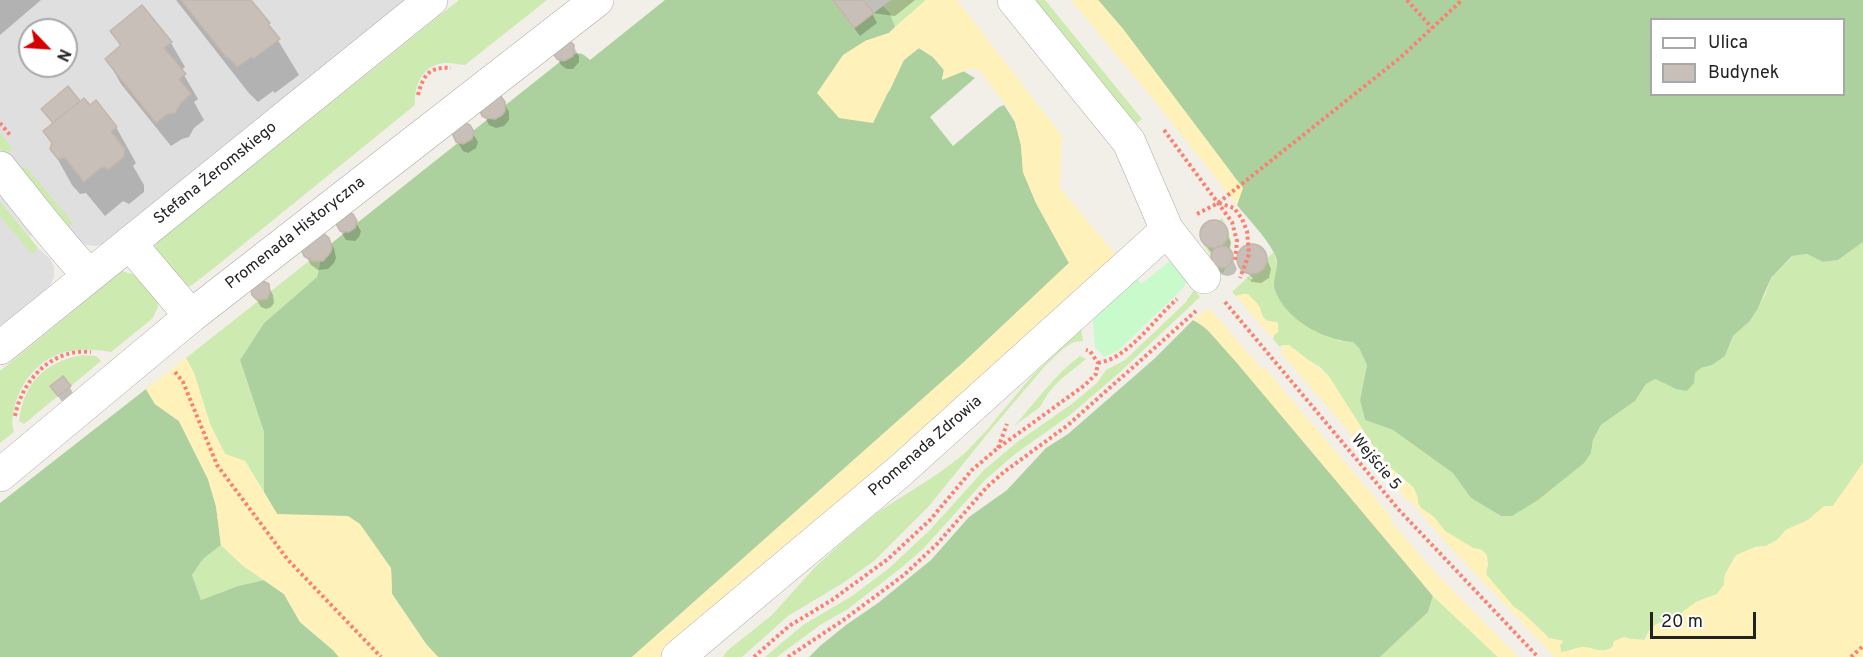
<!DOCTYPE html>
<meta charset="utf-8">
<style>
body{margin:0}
#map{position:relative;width:1863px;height:657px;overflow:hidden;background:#f2efe9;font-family:Overpass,sans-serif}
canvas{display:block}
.legend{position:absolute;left:1650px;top:18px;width:195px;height:78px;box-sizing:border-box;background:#fff;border:2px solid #a7a7a7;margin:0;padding:8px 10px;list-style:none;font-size:18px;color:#222}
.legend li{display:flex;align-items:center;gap:12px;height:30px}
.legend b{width:30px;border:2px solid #a7a7a7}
.north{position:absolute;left:18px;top:18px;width:60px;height:60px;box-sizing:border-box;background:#fff;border:2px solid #a7a7a7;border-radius:50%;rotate:115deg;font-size:16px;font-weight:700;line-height:24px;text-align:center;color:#222}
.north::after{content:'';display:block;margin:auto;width:21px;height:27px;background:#d40000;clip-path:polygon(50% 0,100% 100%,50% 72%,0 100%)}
.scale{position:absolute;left:1650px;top:612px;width:106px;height:27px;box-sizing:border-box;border:3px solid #222;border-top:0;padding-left:8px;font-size:18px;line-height:21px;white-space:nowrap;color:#222;-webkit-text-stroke:4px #fff;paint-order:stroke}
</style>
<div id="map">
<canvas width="1863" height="657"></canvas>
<ul class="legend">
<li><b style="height:8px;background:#fff"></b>Ulica</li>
<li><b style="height:16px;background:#c7bfb8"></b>Budynek</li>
</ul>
<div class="north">N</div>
<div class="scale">20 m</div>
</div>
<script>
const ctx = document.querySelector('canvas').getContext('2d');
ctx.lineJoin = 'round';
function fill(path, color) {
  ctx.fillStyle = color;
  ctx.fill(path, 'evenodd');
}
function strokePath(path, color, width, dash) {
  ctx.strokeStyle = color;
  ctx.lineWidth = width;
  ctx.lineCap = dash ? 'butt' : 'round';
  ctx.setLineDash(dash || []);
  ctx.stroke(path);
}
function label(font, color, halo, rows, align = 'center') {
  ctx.font = font + ' Overpass,sans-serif';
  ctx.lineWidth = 6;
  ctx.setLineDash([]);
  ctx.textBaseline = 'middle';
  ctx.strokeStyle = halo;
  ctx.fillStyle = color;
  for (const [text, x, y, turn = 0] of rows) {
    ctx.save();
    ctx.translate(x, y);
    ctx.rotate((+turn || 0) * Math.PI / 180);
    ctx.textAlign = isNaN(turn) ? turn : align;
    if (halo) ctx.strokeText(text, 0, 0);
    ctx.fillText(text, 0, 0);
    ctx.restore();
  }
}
fill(new Path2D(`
 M0,0H406L105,243L97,246L86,245L72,237L0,150ZM30,30H66V66H30Z
 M0,201L38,248L50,259L54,267V276L49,288L0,328Z`), '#e0dfdf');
fill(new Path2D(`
 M459,0H547L465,65C455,64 445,61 436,65C420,70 414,90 415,105L214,268L192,285L184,288L153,254L155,246L158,242Z
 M891,0H926L895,27L890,13L883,6Z
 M1035,0H1045L1142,119L1136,124Z
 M0,133L12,148L7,156L0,150Z
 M23,168H27L72,222L69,228L20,170Z
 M0,201L38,248L32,254L0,216Z
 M1222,218C1234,236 1233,257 1222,275L1199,236Z
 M1863,242V463L1833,506L1808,520L1786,530L1777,540L1766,546L1755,547L1725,574L1724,585L1717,594L1696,602L1680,614L1655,625L1650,629L1644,640L1630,639L1624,637C1603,657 1605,649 1580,648C1573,648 1568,652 1561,652L1560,645L1563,641L1549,638L1524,614L1514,607L1486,575L1488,563L1482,550L1473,548L1445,531L1434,517L1421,508L1417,503L1414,488L1382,460L1328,375L1320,367L1283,345L1280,347L1273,339L1274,335L1271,322C1261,319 1263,314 1259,306C1256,302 1251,298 1248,294L1236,296L1232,292L1274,252L1278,270L1274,280L1339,341L1353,342L1359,348L1367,365L1360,400L1365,420L1393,430L1454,473L1471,498L1501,516L1591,453L1593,440L1601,425L1635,401L1646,384L1655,379L1676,389L1701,368L1712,365L1725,356L1733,336L1749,322L1765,295L1771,278L1793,256L1807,254L1823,262L1838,260Z
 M323,250L317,277L264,323L240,360L264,432V492L245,461L225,454L210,424L194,373L186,358Z
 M122,271L135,275L157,300L158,307L153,318L111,352C70,344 36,354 18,396C14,406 10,422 14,432L0,443V371Z
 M1194,290L1200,297L1119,373L1070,415L1015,454L985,480L923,549L901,568L848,609L820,625L777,657H765L803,625L852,596L888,569L930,530L984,470L1016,443L1073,403L1097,383L1106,370L1125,360L1185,303Z
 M1081,329L1083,341L1074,342L1064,348L1045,366L993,427L929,506L874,561L843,583L788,616L742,657H723L727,651L772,615L816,566L848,537L878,512L936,475L963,455L985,432L1031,377Z
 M83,355L96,356L101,361L71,386L62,376L51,386L58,396L24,424L19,421C23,383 46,361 83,355Z
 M1080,356L1086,359L1060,380L1049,392L1040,407L1014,426C1036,402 1054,375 1080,356Z
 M221,545L242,565L264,580L238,586L201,600L192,575L203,559Z
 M1433,596L1498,657H1380L1428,612Z`), '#cdebb0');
fill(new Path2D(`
 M665,0H833L854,28L883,6L890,13L895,27L889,33L865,41L889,92L904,59L919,48L933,57L944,70L942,79L963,71L975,78L930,117L953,146L999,107L1004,105L1015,122L1021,145L1023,172L1036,203L1069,263L964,362L632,657H438L426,644L392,594L391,568L277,514L264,492V432L240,360L264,323L317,277L323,250L566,57C579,53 580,51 590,60Z
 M1098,0H1863V242L1838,260L1823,262L1807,254L1792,256L1771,278L1758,308L1749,322L1733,336L1725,356L1712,365L1701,368L1695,373L1694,383L1687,391L1676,389L1655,379L1646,384L1635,401L1601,425L1593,440L1591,453L1584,463L1538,500L1512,516H1501L1471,498L1453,473L1393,430L1365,420L1360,400L1367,365L1359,348L1353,342C1323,340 1285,319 1275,290C1271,277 1282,267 1274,253C1267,238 1248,219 1237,205L1242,188L1123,29ZM1652,20H1844V94H1652Z
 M1193,320C1214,330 1241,367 1257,385C1317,454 1375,525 1433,596L1428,612L1380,657H809L820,646L846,625L878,603L931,560L969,517L1007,490L1046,448L1068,434L1154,359Z
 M146,389L155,404L179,421L208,479L216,506L221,545L203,559L192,575L201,600L238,586L264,580L284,594L300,622L333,650L339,657H0V503Z`), '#add19e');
fill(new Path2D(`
 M926,0H957L1062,136L1060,188L1117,256L957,404L663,657H632L964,362L1069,263L1036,203L1023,172L1021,145L1015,122L1010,111L981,72L972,68L942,80L944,70L933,57L919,48L904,60L873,123L839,118L817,93L843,55L865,41L889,33Z
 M1071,0H1098L1123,29L1243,188L1237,205L1158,105Z
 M1243,294H1248C1251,298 1258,303 1260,308C1262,314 1261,316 1266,321L1278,322V332L1274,335L1273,339L1236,296Z
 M1209,308L1262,369L1264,367L1392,518L1390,520L1431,568L1518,657H1498L1433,596L1236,362L1203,325L1193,320Z
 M1283,345H1289L1328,375L1382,460L1414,488L1418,498V503L1421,508L1434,517L1445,531L1473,548L1482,550L1487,555L1488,563L1486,574L1514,607L1524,614L1549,638L1563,641L1560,645L1561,652C1569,652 1574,648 1582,647C1594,646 1598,655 1612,648L1614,641L1624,637L1630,639L1645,640L1648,636V632L1655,625L1680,614L1696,602L1717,594L1724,585L1725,574L1736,555L1755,547L1766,546L1777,540L1786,530L1808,520L1824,506H1833L1863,463V657H1555L1451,548L1410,501L1409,502L1281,353L1283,351L1280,347Z
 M186,358L194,373L210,424L225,454L245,461L277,514L348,516L360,524L391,568L392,594L426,644L438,657H339L333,650L300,622L284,594L242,565L221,545L216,506L208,479L179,421L155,404L146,389Z`), '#fff1ba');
fill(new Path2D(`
 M1170,261L1187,281L1183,288L1119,350L1104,357L1095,347L1093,319L1137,278L1141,284Z`), '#c8facc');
fill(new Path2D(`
 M0,193L40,229L30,237L0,201Z`), '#e2e2e2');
fill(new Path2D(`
 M0,0H41L0,35Z
 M176,0H251L268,24L299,75L275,93L273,91L258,102L248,92Z
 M833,0H915L895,16L872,13L877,23L860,36Z
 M112,32L171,43L185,67L181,70L198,99L194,102L204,120L194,128L189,137L182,139L171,146L121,84L107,59L121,47Z
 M573,46L579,56V62L573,69H567L561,65L556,56Z
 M68,89L79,103L116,127L136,163L133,166L144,185V192L129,204L123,201L105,216L86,193L80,194L72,185L52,149L53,145L44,131L53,124L43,109Z
 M502,99L509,112V120L504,126L496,128L489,125L484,115Z
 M469,127L478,142L476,148L468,153L463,151L457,141Z
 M352,216L361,231L359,237L355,241L346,240L337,225L338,217Z
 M1210,223H1217L1221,225L1231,242L1229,251L1237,269L1234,274L1228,276L1223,275L1218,270L1213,260V255L1202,240V231L1206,225Z
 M328,239L334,248L336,258L334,263L328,269L318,270L311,265L303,251Z
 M1254,245L1263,250L1271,269L1269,278L1261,283L1252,282L1244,274L1251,280L1253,278L1240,267L1238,257L1242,249L1246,246Z
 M268,285L273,295L274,303L271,307L266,309L261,307L252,292Z
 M69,386L74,395L64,404L57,395Z`), '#0003');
const building = new Path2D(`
 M181,0H251L270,23L268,24L280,39L253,59L252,57L237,67L232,61L226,57Z
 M833,0H863L874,13L854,28Z
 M142,5L172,42L164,48L186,74L179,79L191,94L181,103L175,113L167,114L156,123L105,59L121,45L110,31Z
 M569,40L574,45L573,56L564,61L557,59L553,53Z
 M68,86L80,101L53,123L41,109Z
 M500,95L505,102V111L502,115L495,119L486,118L482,116L479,108Z
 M84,98L90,105L96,100L117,127L111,132L125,149L124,157L109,169L102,167L84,182L65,158L58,159L50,149L52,143L43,131Z
 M463,122L470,125L474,132L472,139L463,144L456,142L452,133Z
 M350,213L353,214L357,221L355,228L349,232L340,231L335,222Z
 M1200 234a14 14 0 1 1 28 0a14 14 0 1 1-28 0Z
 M321,231L329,238L332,248L330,253L323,261H312L304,256L300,247Z
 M1237 259a15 15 0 1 1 30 0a15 15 0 1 1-30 0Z
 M1211 257a11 11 0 1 1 22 0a11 11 0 1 1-22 0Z
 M263,281L269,284L270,293L267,299L257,300L252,295L251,289Z
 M63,376L71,386L58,396L50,386Z`);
fill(building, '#c7bfb8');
strokePath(building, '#c4b6ab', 1.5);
const street = new Path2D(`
 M1014,0L1129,142L1167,230L1204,277
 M0,168C29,204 57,242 89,275
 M130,244L191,316
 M0,348L431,0
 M0,475L191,316L597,0
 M678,657L900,471L1167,230`);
strokePath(street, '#a9a9a9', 34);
strokePath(new Path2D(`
 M1407,0L1432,28
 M418,95C423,75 430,66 451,68
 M0,123L10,135
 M1164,130L1232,222L1237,241L1235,261
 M1219,203L1234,208L1242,219L1247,231L1249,254L1240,278
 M1197,214L1218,203L1401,57L1462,0
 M1225,302L1399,510L1538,657
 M1098,363C1129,358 1154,319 1177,299
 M175,372L183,382L217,465L288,560L381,657
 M15,416C22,380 52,348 91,352
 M998,448L1007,424
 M754,657L789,626L832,600L888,559L930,520L972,470L998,448L1085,385L1096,374L1098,363L1090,351L1086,350
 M788,657L842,621L904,575L937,544L987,487L1004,472L1068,425L1196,311
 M1851,657L1863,646`), '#fa8072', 4, [3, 3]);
strokePath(street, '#fff', 33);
label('16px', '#222', '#fff', [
 ["Stefana Żeromskiego",216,174,-39],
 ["Promenada Historyczna",296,234,-38],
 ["Promenada Zdrowia",926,447,-41],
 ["Wejście 5",1375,463,50]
]);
</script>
